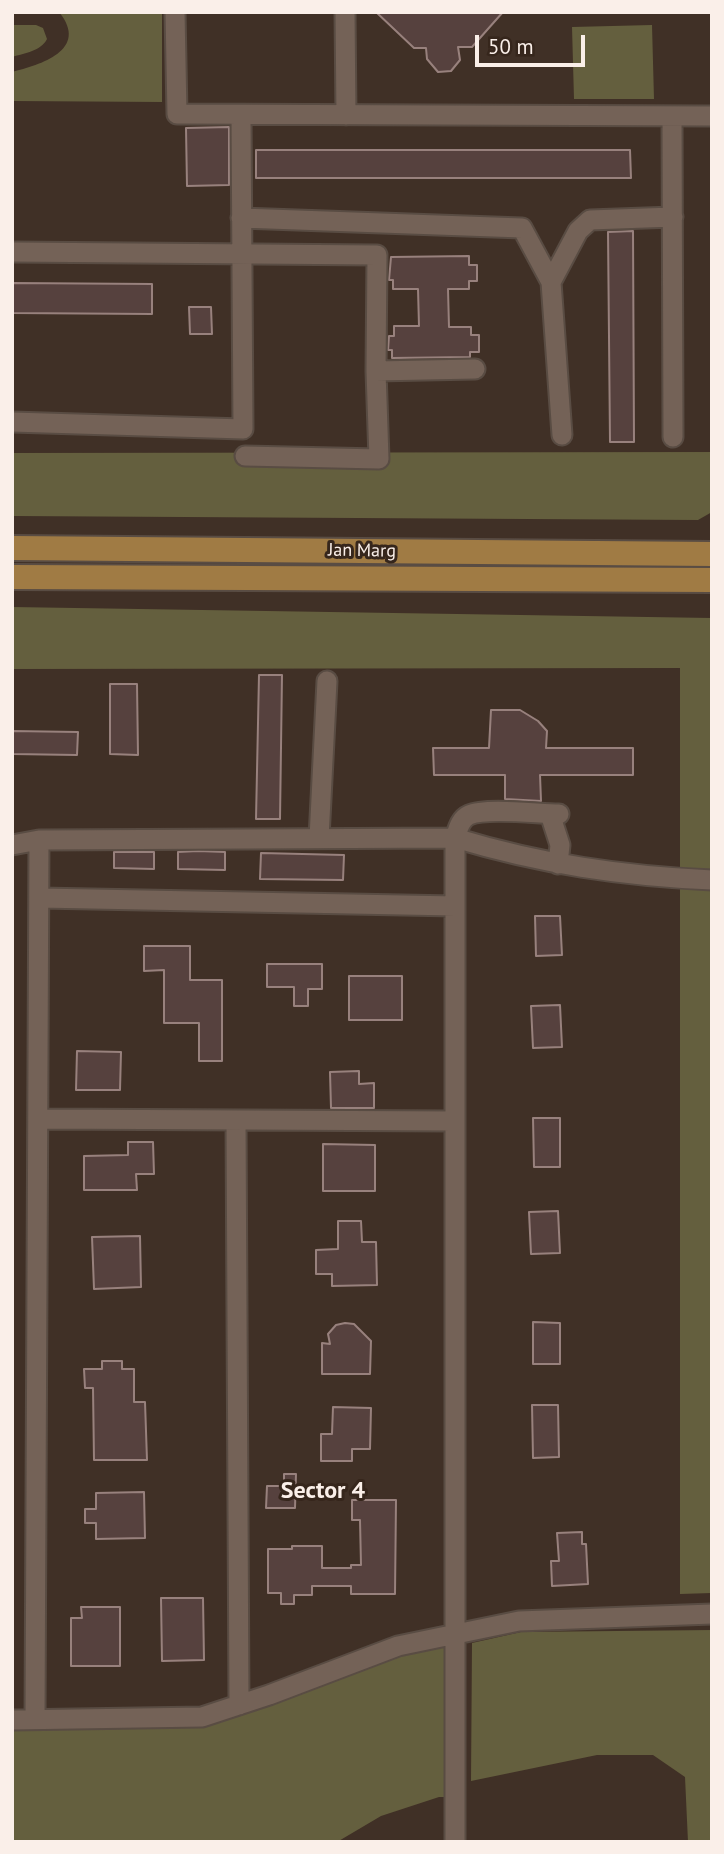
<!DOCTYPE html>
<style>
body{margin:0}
#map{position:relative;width:724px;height:1854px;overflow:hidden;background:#403026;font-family:"PT Sans",sans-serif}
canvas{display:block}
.frame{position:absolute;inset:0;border:14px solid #faefe9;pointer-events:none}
.scale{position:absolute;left:475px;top:35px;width:110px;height:32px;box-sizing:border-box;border:4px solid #faefe9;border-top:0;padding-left:9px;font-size:21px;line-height:24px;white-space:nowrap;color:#faefe9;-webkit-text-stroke:5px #36261c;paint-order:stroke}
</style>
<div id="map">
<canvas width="724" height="1854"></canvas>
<div class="frame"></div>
<div class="scale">50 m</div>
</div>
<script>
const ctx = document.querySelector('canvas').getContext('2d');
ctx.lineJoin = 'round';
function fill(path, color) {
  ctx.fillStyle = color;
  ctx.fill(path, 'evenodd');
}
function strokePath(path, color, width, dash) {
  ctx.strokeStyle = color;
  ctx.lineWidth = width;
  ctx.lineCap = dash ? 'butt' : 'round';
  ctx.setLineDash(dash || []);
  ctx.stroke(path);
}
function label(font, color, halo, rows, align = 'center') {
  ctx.font = font + ' "PT Sans",sans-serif';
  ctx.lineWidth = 6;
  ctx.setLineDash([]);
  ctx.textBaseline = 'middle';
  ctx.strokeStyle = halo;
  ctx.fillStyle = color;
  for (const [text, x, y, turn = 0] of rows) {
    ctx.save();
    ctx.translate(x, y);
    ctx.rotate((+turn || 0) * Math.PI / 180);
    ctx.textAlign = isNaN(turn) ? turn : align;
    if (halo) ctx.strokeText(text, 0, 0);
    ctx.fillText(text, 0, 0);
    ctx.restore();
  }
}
fill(new Path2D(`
 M59,12H162V102L12,101V72C40,65 90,50 59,12Z
 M12,25H36L43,28L47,39C41,51 25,53 12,57Z
 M652,25L654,99H574L572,27Z
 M712,452V512L698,520L12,516V453Z
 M12,607L712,618V1593L680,1594V668L12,669Z
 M712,1630V1842H688L685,1777L653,1755H597L471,1781L472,1643L521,1632Z
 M444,1646L445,1797H439L381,1816L337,1842H12V1726L196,1724L407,1652Z`), '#645f3e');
const building = new Path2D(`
 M376,12H503L472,47H458L460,60L451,71L438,72L427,59L426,48H414Z
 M229,127V185L187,186L186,128Z
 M256,150H630L631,178H256Z
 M633,231L634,442H610L608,232Z
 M469,256V265H477V281H469V289H448L449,327H471V335H479V352H470V357L392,358V350H388L389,336H394V326H419L418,289H393V280H389L391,257Z
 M12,283L152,284V314L12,313Z
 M189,307H211L212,334H190Z
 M259,675H282L280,819H256Z
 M110,684H137L138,755L110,754Z
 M491,710H520L538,721L547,731L546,748H633V775H540L541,801L505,799V775H434L433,748H489Z
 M12,731L78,732L77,755L12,754Z
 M198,851L225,852V870L178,869V852Z
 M114,852H154V869L114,868Z
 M261,853L344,855L343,880L260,879Z
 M535,916H560L562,955L536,956Z
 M144,946H190V980H222V1061H199V1023H164V970L144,971Z
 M267,964H322V989H308V1006H294V987H267Z
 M349,976H402V1020H349Z
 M560,1005L562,1047L533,1048L531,1006Z
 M77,1051L121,1052L120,1090H76Z
 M359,1071V1084L374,1083V1108H331L330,1072Z
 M533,1118H560V1167H534Z
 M128,1142H153L154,1174H136L137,1190H84V1156L128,1155Z
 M323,1144L375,1145V1191H323Z
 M558,1211L560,1253L531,1254L529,1212Z
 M338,1221H361L362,1242H376L377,1285L332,1286V1274H316V1250L338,1249Z
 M140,1236L141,1287L94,1289L92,1237Z
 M533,1322L560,1323V1364H533Z
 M345,1323L354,1324L371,1341L370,1374H322V1343L330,1344L328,1334L336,1325Z
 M102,1361H122V1369H134V1402H145L147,1460H94L93,1388H85L84,1369H102Z
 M532,1405H558L559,1457L533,1458Z
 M333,1407L371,1408L370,1449H352V1461H321V1434H332Z
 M284,1474H296L295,1508H266L267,1486H284Z
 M144,1492L145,1538L96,1539V1523H85V1509H96V1493Z
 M352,1500H396L395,1594H351V1586H312V1595H294V1604H281V1593H268V1549H292V1546H322V1568H351V1565H361L360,1520H352Z
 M582,1532V1544H586L588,1584L552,1586L551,1561H559L557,1533Z
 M161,1598H203L204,1660L162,1661Z
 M81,1607H120V1666H71V1618H82Z`);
fill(building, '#56413e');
strokePath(building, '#98817d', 2);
const minor = new Path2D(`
 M175,12L177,114L712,116
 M345,12L346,115
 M672,116L673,437
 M241,218L522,228L551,282L562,435
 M12,252L377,255L376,371L475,369
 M551,282L578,231L590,220L673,217
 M12,422L243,429L241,115
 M245,456L379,459L376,371
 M550,814L560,845L558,864
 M319,838L327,681
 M12,845L39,840L455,838C541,864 622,876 712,880
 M40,898L455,906
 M39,1119L455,1121
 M236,1120L239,1705
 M35,1719L39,840
 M12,1720L202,1717L269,1695L398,1646L519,1621L712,1614
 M455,1842V838C458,829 460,819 469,815C486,807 539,814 559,814`);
const major = new Path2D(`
 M12,548L712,554
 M12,577L712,580`);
strokePath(minor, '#594c43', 23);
strokePath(major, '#594c43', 28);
strokePath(minor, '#746257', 19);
strokePath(major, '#a07b44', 24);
label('18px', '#faefe9', '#36261c', [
 ["Jan Marg",362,551,1]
]);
label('bold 24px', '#faefe9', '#36261c', [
 ["Sector 4",323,1491]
]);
</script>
